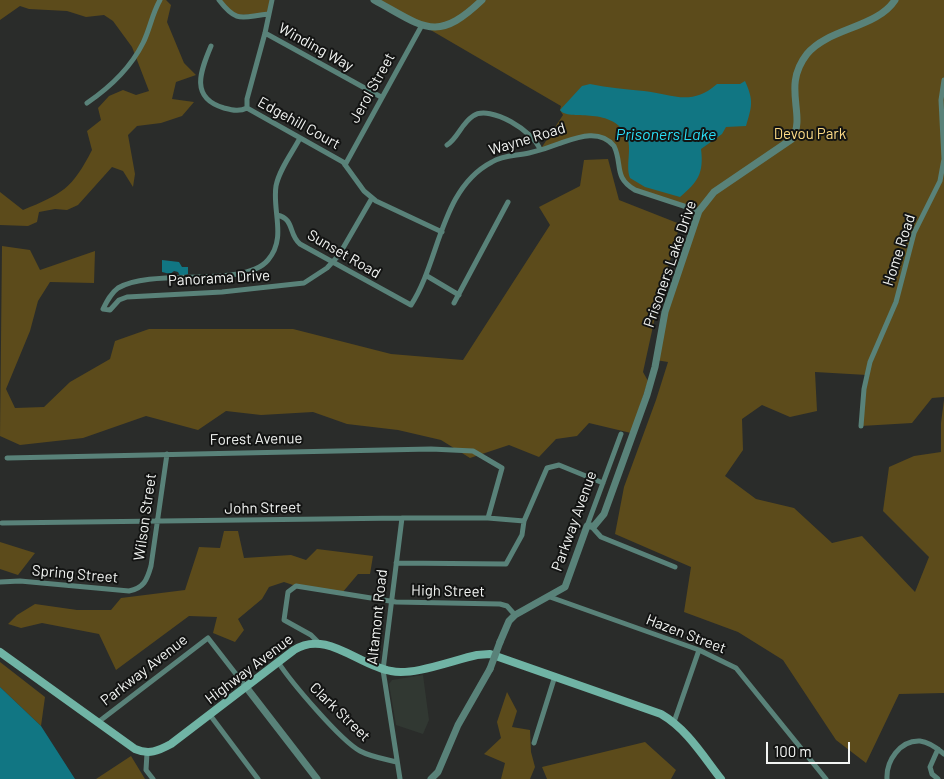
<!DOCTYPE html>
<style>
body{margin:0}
#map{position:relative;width:944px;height:779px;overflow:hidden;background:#2a2c2a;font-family:Barlow,sans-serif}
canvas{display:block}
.scale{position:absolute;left:766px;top:742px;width:84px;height:22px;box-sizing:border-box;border:2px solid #f3f5f3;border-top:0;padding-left:6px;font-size:15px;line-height:18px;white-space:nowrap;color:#f3f5f3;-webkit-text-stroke:4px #131413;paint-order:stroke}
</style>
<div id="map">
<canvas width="944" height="779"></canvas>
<div class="scale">100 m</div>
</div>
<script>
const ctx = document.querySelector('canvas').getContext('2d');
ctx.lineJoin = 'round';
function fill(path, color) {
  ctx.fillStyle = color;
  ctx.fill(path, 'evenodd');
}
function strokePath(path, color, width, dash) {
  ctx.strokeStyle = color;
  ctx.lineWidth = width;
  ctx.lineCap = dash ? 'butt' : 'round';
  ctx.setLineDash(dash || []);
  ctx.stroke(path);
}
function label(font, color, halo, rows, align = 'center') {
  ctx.font = font + ' Barlow,sans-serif';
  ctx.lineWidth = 4;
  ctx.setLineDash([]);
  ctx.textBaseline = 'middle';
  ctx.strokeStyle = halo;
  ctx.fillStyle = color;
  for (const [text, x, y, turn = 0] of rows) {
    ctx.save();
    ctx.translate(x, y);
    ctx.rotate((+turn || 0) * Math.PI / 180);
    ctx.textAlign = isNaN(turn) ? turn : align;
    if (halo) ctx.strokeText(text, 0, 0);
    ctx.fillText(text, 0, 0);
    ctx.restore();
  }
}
fill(new Path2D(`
 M423,675L429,720L423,734L396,725L389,684L392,680Z`), '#313832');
fill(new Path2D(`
 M0,0H166L171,5L167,22L184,63L196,75L176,82L172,99L194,102L182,116L161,123L137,126L128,135L135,174L133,187L123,171L112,167L78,205L67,210L55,209L39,212L37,222L28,226L0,225V192L23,210C62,194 72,189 92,150L87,131L101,120L98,108L109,96L123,90L136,95L149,91L132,47L113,21L104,15L86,17L67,11L29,9L20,6L0,20Z
 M219,0H272L269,14L234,15Z
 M374,0H944V397L932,398L912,423L861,426L867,375L815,372L817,411L790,417L762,405L742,419L743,450L725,476L756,499L794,508L832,543L862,536L915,592L929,557L883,511L889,467L914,456L941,452V423L944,400V693L899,694L866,763L836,740L783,660L738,632L684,612L691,567L615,534L624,487L656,400L668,362L656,360L659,333L699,211L626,185L614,146L592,135L540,150L563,115L560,110L561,106L422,25Z
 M608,159L619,200L680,224L657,308L643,372L648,381L631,433L589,423L577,436L556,439L539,457L509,445L470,458L441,440L398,430L347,424L313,412L261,415L226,411L198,430L146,416L83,438L20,445L0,436L2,246L30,250L40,270L95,251L94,283L50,282L38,301L30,331L6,389L15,408L44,407L70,382L110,359L115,341L149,329H293L391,354L463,360L550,225L539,207L580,186L584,160Z
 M224,531H238L244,558L291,555L306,560L317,549L373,556L370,574H358L342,593L296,586L284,582L269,587L262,599L238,619L244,630L235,642L213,633L217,617L189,616L116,670L99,634L42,623L21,628L8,624L17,615L35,604L77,610H111L121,598L185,590L199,547L220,548Z
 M0,542L35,553L18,575L0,569Z
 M0,662L45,697L41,726L0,687Z
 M507,692L517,711L512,727L530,730L531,752L535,767L530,779H501L505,763L484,754L501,738L497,722Z
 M645,742L676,770L671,779H547L542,767Z
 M131,756L145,779H96Z`), '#5c4b1b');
fill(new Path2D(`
 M745,81C754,101 752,106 746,126L726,127L722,134L701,149C704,173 698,182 680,197L645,187L630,178C625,164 633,148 626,135C610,105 568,122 560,110L582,86L590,84C608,88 626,89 644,91C672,94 691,107 717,84H740Z
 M162,260L179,262L182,267H188V274L180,276L178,272L174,271L170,274L162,272Z
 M0,687L41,726L75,779H0Z`), '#117683');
strokePath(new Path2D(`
 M219,0C238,25 243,16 269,14
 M265,33L381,97
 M211,46C200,72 190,98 224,108C232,110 239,112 247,108
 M87,103C109,88 131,67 143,43C150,29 152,14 160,0
 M247,108L343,162L364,191L376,201L442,232
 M247,108V99L265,33L272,0
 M300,138C292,153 279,170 276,186C272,211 287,238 268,260C244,289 153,267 118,288C111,293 107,301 103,309L110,310L119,300L127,297L222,292L304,283L327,268L339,255L372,198
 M447,145C458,138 461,124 473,116C490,104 535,132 540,150
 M345,165L422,25
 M277,215C295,219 288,234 300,244L411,305C440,261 440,189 492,162C503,155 516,156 529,153C538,151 548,148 558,144C576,138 599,128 614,146C623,165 613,177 635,190L699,211
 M427,276L459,295
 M454,303L508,202
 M861,426L864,389L870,362L896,302L914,233L940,181L944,159L941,100L944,80
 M7,458L431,449L473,451L502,468L488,518
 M2,523L402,518H488L524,521
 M587,526L621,434
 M592,527L601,537L675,567
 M396,563L506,564L522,535L524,521L547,468L559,465L603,483
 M0,582L20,581L129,591C144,588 147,580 151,566L167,454
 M550,597L699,650L736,668L826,779
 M319,643L311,635L284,620L288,592L296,586L396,602L500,604L507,606L515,615
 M278,662C291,682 340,740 360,751C371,757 385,759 397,762
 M210,715L258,779
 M674,722L699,650
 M97,723L208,638L246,687
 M534,743L555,676
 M147,753L146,770L153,779
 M400,779L383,670L402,518
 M887,779C886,761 900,740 920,741C929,742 937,748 944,754
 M938,779L932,774L930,767L938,749`), '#598279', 5);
strokePath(new Path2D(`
 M374,0C424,27 436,44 482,0
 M500,642L509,621L515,615L565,587L587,526H594L604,514L647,395L655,367L665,312L699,211L714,192L792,139C807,115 781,87 807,54C828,28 877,28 895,0
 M246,687L317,779
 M431,779L438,772L458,725L490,669`), '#598279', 7);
strokePath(new Path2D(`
 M0,652L135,749C149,755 158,751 171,744L294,650C326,629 359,666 391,671C414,676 453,660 477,655L490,654L661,714C687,729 703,756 721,779`), '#70b4a5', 8);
strokePath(new Path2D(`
 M490,669L500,642`), '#598279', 7);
label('15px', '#f3f5f3', '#131413', [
 ["Winding Way",316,47,29],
 ["Jerol Street",372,88,-61],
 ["Edgehill Court",299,123,29],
 ["Wayne Road",527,139,-17],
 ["Home Road",899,250,-72],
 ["Sunset Road",344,254,30],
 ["Prisoners Lake Drive",670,264,-71],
 ["Panorama Drive",219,278,-3],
 ["Forest Avenue",256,439,-1],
 ["John Street",263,508,-1],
 ["Wilson Street",145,517,-82],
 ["Parkway Avenue",574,521,-70],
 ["Spring Street",75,574,5],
 ["High Street",448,591,1],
 ["Altamont Road",377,617,-84],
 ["Hazen Street",686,634,21],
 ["Highway Avenue",249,669,-37],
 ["Parkway Avenue",144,670,-38],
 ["Clark Street",340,712,44]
]);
label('15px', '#fbd985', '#131413', [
 ["Devou Park",810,134]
]);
label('italic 16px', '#2adff7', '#131413', [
 ["Prisoners Lake",666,135]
]);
</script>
